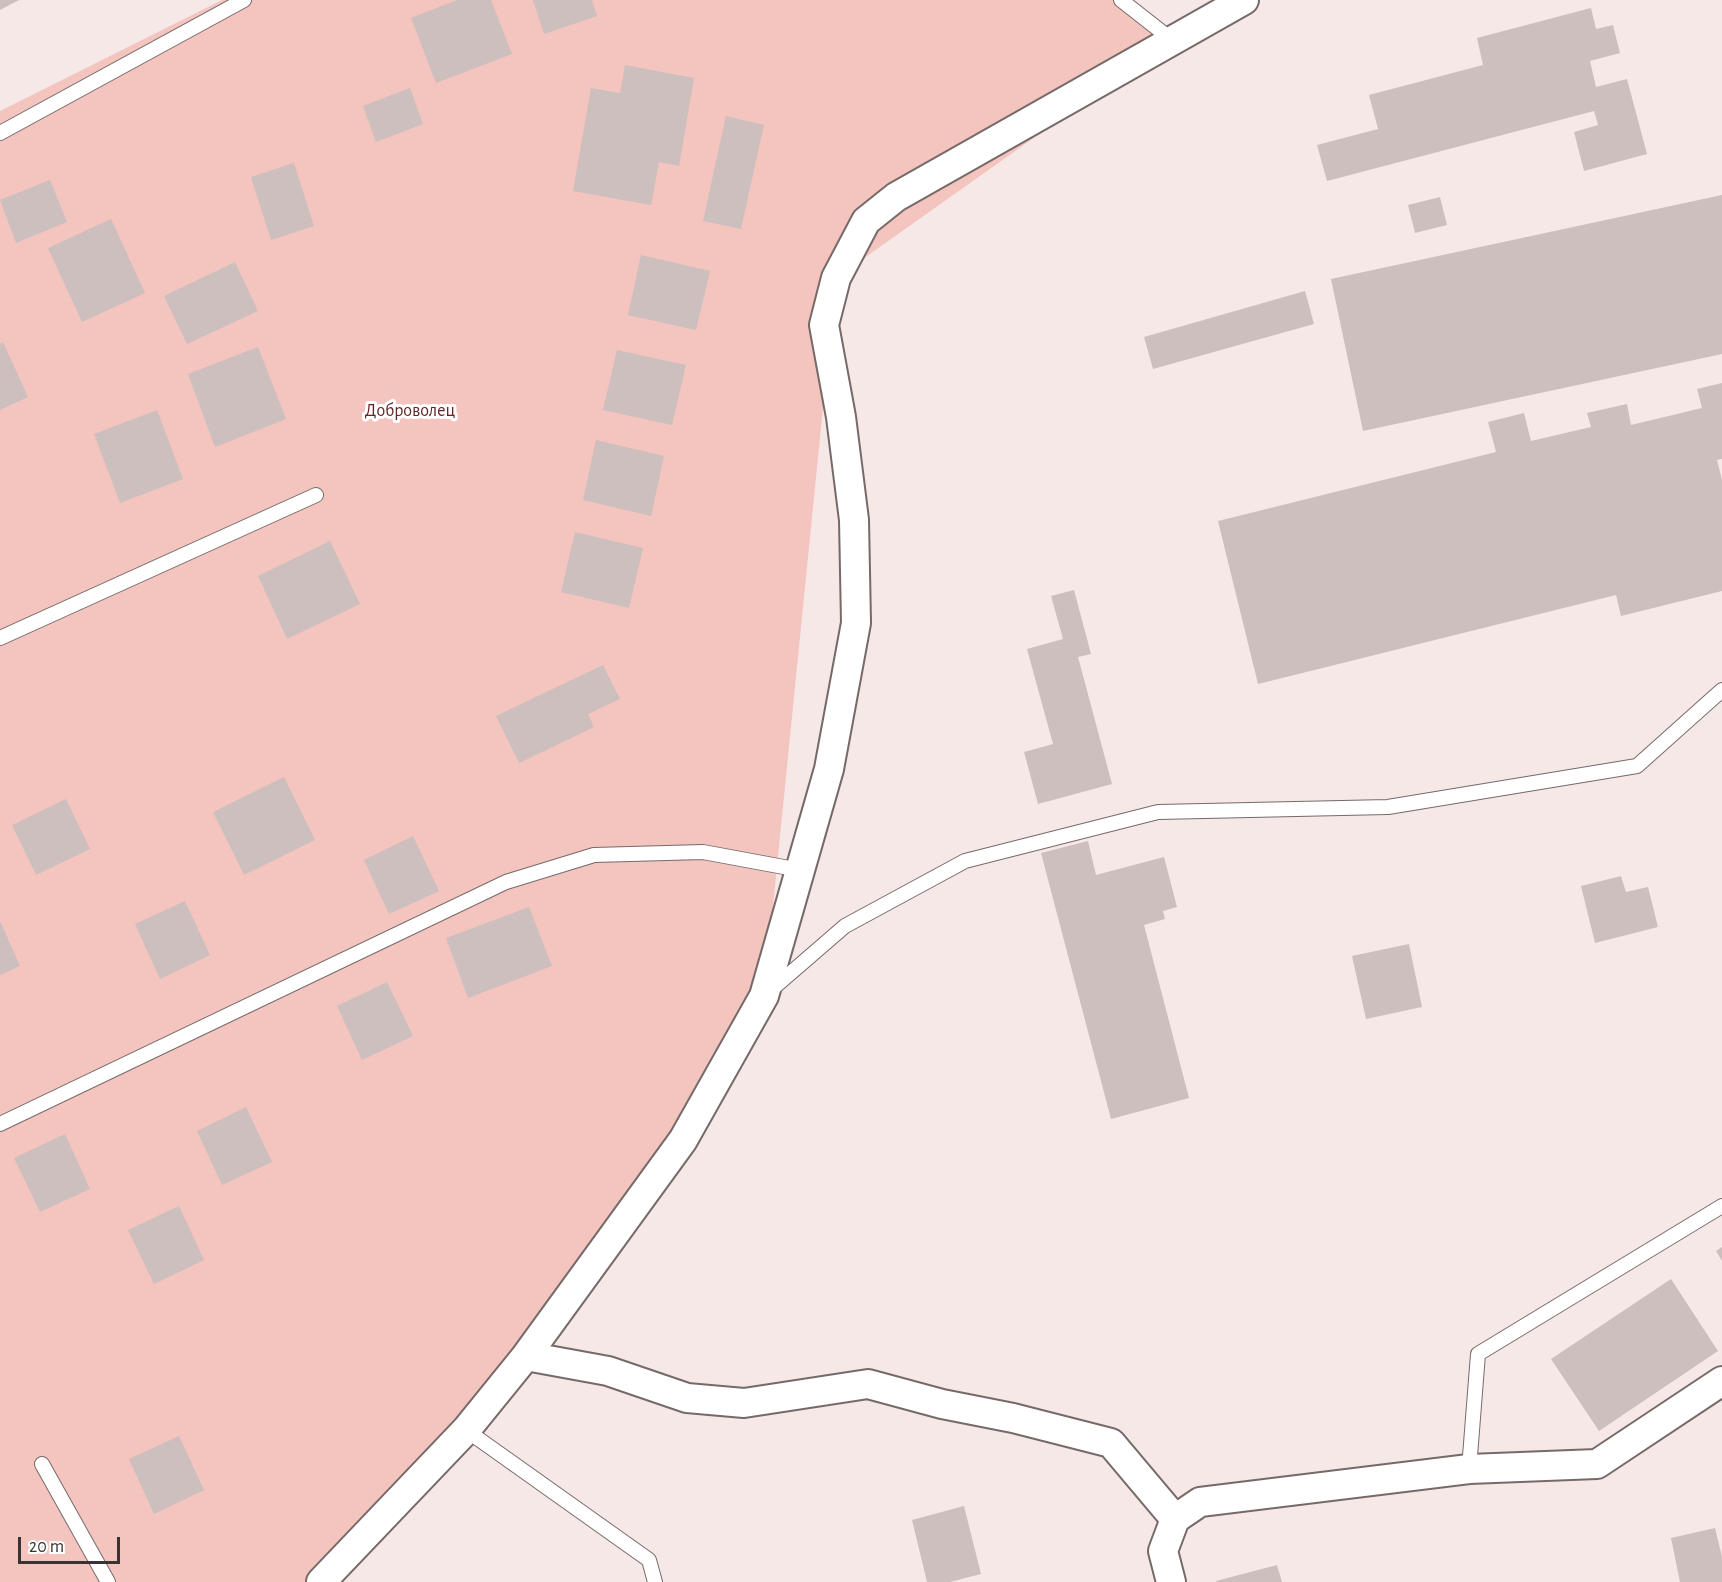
<!DOCTYPE html>
<meta charset="utf-8">
<style>
body{margin:0}
#map{position:relative;width:1722px;height:1582px;overflow:hidden;background:#f6e8e7;font-family:"Alegreya Sans",sans-serif}
canvas{display:block}
.scale{position:absolute;left:18px;top:1537px;width:102px;height:27px;box-sizing:border-box;border:3px solid #393333;border-top:0;padding-left:8px;font-size:18px;line-height:21px;white-space:nowrap;color:#393333;-webkit-text-stroke:4px #fff;paint-order:stroke}
</style>
<div id="map">
<canvas width="1722" height="1582"></canvas>
<div class="scale">20 m</div>
</div>
<script>
const ctx = document.querySelector('canvas').getContext('2d');
ctx.lineJoin = 'round';
function fill(path, color) {
  ctx.fillStyle = color;
  ctx.fill(path, 'evenodd');
}
function strokePath(path, color, width, dash) {
  ctx.strokeStyle = color;
  ctx.lineWidth = width;
  ctx.lineCap = dash ? 'butt' : 'round';
  ctx.setLineDash(dash || []);
  ctx.stroke(path);
}
function label(font, color, halo, rows, align = 'center') {
  ctx.font = font + ' "Alegreya Sans",sans-serif';
  ctx.lineWidth = 6;
  ctx.setLineDash([]);
  ctx.textBaseline = 'middle';
  ctx.strokeStyle = halo;
  ctx.fillStyle = color;
  for (const [text, x, y, turn = 0] of rows) {
    ctx.save();
    ctx.translate(x, y);
    ctx.rotate((+turn || 0) * Math.PI / 180);
    ctx.textAlign = isNaN(turn) ? turn : align;
    if (halo) ctx.strokeText(text, 0, 0);
    ctx.fillText(text, 0, 0);
    ctx.restore();
  }
}
fill(new Path2D(`
 M222,0H1132L1172,40L836,278L764,996L466,1430L308,1582H0V111Z`), '#f4c4bf');
fill(new Path2D(`
 M0,0H19L0,10Z
 M457,0H491L512,54L436,83L411,18Z
 M533,0H592L597,16L544,34Z
 M1591,8L1596,29L1613,25L1620,53L1590,61L1596,87L1627,79L1647,154L1584,171L1574,132L1598,125L1594,111L1327,181L1317,145L1378,129L1369,95L1483,65L1477,38Z
 M625,65L694,78L679,166L659,162L651,205L573,191L591,88L620,93Z
 M410,88L423,124L376,142L363,106Z
 M726,116L764,125L741,229L703,221Z
 M294,163L314,226L271,240L251,177Z
 M50,180L67,222L16,243L0,200Z
 M1722,195V354L1363,431L1331,279Z
 M1440,197L1447,225L1415,233L1408,205Z
 M111,219L145,293L82,322L48,248Z
 M641,255L710,271L696,330L628,315Z
 M235,262L258,311L187,344L164,296Z
 M1305,291L1314,324L1153,369L1144,337Z
 M3,342L28,397L0,410V344Z
 M258,347L286,419L215,447L188,374Z
 M617,350L686,365L672,425L603,410Z
 M1722,383V459L1717,460L1722,480V591L1621,616L1616,595L1258,684L1218,521L1496,452L1488,422L1524,413L1531,441L1591,427L1587,413L1627,404L1631,425L1702,408L1697,389Z
 M157,410L183,479L120,503L94,434Z
 M596,440L664,456L651,516L583,500Z
 M575,532L643,548L629,608L561,592Z
 M330,541L360,604L287,639L258,576Z
 M1074,590L1091,654L1078,657L1112,784L1038,804L1024,752L1053,744L1027,649L1063,639L1051,596Z
 M603,665L620,699L588,714L594,727L519,763L496,716Z
 M284,777L315,840L244,875L213,812Z
 M66,799L90,849L36,875L12,825Z
 M413,836L439,891L389,914L364,860Z
 M1088,841L1096,875L1164,857L1177,907L1163,911L1165,919L1144,925L1189,1098L1111,1119L1041,853Z
 M1621,876L1626,892L1648,887L1658,927L1595,943L1581,886Z
 M185,901L210,955L160,979L135,924Z
 M529,907L552,966L468,998L446,938Z
 M0,921L20,966L0,975Z
 M1409,944L1422,1007L1366,1019L1352,956Z
 M387,982L413,1036L362,1060L337,1006Z
 M246,1107L272,1162L222,1185L197,1131Z
 M65,1134L90,1189L40,1212L14,1158Z
 M179,1206L204,1260L154,1284L128,1230Z
 M1722,1247V1261L1716,1251Z
 M1671,1279L1718,1351L1599,1431L1551,1359Z
 M179,1436L204,1490L154,1514L129,1459Z
 M964,1506L981,1574L950,1582H927L912,1520Z
 M1715,1528L1722,1557V1582H1680L1671,1538Z
 M1277,1565L1282,1582H1216V1581Z`), '#ccbfbd');
const service = new Path2D(`
 M1121,0L1172,40
 M0,133L244,0
 M0,638L316,495
 M771,990L845,926L965,861L1158,812L1388,807L1637,766L1722,690
 M0,1124L506,882L594,855L703,852L800,870
 M466,1430L649,1560L655,1582
 M42,1464L108,1582
 M1469,1469L1478,1354L1722,1206`);
const minor = new Path2D(`
 M526,1356L608,1371L687,1398L744,1403L868,1384L942,1404L1013,1418L1111,1443L1175,1519
 M321,1582L466,1430L526,1356L683,1140L764,996L829,769L856,623L854,520L841,417L824,325L836,278L866,221L896,197L1244,0
 M1171,1582L1163,1551L1175,1519L1200,1502L1469,1469L1597,1464L1722,1381`);
strokePath(service, '#766a69', 16);
strokePath(minor, '#766a69', 32);
strokePath(service, '#fff', 14);
strokePath(minor, '#fff', 28);
label('18px', '#622625', '#fff', [
 ["Доброволец",410,411]
]);
</script>
